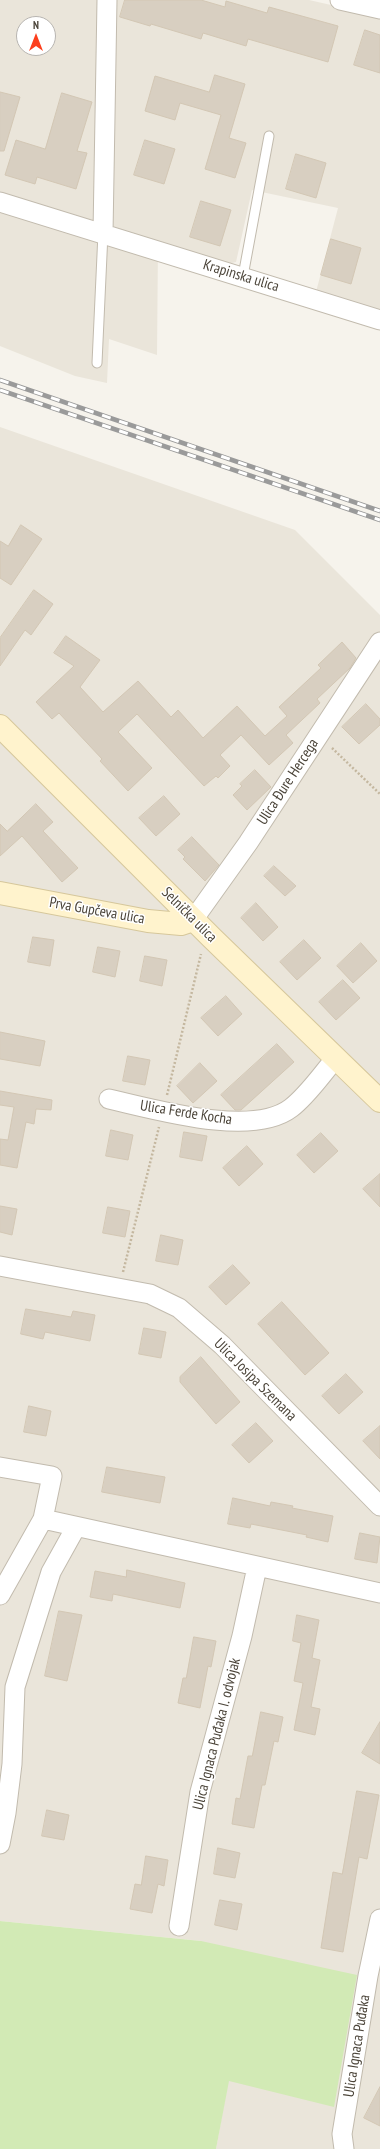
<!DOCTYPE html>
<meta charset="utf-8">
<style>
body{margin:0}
#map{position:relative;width:380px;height:2149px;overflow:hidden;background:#f6f3ec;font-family:"PT Sans Narrow",sans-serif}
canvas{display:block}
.north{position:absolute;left:16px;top:16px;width:40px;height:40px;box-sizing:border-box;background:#fff;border:1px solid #b7b4b0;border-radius:50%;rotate:0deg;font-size:11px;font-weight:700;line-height:16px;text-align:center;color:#4b4439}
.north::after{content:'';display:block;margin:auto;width:14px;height:18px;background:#fc3f1d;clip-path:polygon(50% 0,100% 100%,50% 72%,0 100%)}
</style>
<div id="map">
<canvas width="380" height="2149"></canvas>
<div class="north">N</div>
</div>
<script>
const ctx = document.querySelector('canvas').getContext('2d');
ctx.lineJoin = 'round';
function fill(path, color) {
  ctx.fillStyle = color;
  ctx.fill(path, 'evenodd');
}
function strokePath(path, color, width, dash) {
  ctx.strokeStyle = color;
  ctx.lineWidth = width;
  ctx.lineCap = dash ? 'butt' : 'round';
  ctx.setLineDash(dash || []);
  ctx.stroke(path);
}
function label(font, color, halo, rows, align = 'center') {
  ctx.font = font + ' "PT Sans Narrow",sans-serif';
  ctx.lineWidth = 3;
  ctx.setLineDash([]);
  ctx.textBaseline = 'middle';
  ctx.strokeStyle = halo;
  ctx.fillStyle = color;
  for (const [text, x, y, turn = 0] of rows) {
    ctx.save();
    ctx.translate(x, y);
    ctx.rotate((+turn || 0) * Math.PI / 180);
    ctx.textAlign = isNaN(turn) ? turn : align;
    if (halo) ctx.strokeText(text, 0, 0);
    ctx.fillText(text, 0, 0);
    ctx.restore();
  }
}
fill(new Path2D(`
 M0,0H309L362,12L380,0V312L316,292L338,208L252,190L236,262L227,264L158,243L157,355L109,339L107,383L75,376L0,346ZM24,24H48V48H24Z
 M0,427L295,530L380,615V2149H216L228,2081L201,1941L0,1921Z`), '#eae5da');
fill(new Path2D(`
 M0,1921L201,1941L357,1975L334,2107L229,2081L216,2149H0Z`), '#d2eab5');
const building = new Path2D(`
 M125,0H201L225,7L226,1L267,13L269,7L338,26L328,62L248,39L246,46L203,33L201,39L151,24L150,26L120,17Z
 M365,30L380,35V73L354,65Z
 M215,75L245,84L229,138L246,143L235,178L205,169L221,115L180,103L175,120L145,111L155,76L209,92Z
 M0,92L20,97L4,151H0Z
 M62,93L92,102L77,151L87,153L76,189L37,177L35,184L5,175L16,140L45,149Z
 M145,140L175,149L164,184L134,175Z
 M296,154L326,163L316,198L286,189Z
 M201,201L231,210L220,246L190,237Z
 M331,239L361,248L351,284L321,275Z
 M21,525L42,539L11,585L0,578V541L8,546Z
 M34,590L53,604L31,635L25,630L0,666V638Z
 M66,636L100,660L80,687L103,712L138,681L171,717L178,710L203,738L237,706L265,736L287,716L279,707L321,668L318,665L342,642L356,658L350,668L317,699L320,703L286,735L293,743L269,765L241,735L220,755L230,766L218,778L216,776L204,786L137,714L118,732L152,768L128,791L100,761L102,759L59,713L52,719L36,702L74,666L54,653Z
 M366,704L380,719V725L359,744L342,727Z
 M255,770L271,787L247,810L233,795L242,786L240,784Z
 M164,796L180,814L156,836L139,818Z
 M36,804L53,822L43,831L78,868L62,882L22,836L0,856V824L7,831Z
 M192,837L219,865L205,881L183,859L185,857L178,850Z
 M274,866L296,886L285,896L264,876Z
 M256,903L278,927L263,941L241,918Z
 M33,937L54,940L50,966L28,962Z
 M304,940L321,958L297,980L280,962Z
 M361,943L377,961L353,983L337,966Z
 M98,947L120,951L115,977L93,972Z
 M145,956L167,960L162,986L140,981Z
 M343,980L360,998L336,1020L319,1002Z
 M226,996L242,1014L218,1036L201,1018Z
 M0,1032L45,1041L40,1066L0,1059Z
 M277,1044L294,1062L241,1110H235L221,1095Z
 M128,1056L150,1060L145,1085L123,1081Z
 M200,1063L217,1081L193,1103L177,1086Z
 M0,1091L52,1100L51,1110L36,1109L34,1124L26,1122L17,1168L0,1165V1139L8,1140L14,1107L0,1105Z
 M111,1130L133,1135L128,1160L106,1156Z
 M184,1132L207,1136L202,1161L180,1157Z
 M321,1133L338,1151L314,1173L297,1155Z
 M247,1146L263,1164L239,1186L223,1168Z
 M380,1174V1207L363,1189Z
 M0,1206L17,1209L12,1235L0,1232Z
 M108,1207L130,1211L125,1237L103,1233Z
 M161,1235L183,1240L178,1265L156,1261Z
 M233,1265L250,1283L226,1305L209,1287Z
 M282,1302L329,1353L305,1375L258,1324Z
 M26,1309L71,1317L73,1311L95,1315L90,1341L45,1332L43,1339L21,1334Z
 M144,1328L166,1332L161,1358L139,1354Z
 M201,1357L240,1402L216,1424L180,1382V1377Z
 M346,1374L363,1392L339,1414L322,1396Z
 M29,1406L51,1411L46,1436L24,1432Z
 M256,1423L273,1441L249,1463L232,1445Z
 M380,1426V1459L363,1441Z
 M107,1467L165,1477L160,1503L102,1492Z
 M233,1498L270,1506L271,1502L293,1506L292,1508L333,1516L328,1542L306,1537L307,1535L251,1524L250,1528L228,1524Z
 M360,1533L380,1537L377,1563L355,1559Z
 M127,1570L185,1583L180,1608L113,1594L112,1601L90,1597L95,1571L126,1577Z
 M59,1611L82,1615L67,1681L45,1676Z
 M297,1615L319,1620L312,1658L320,1660L311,1707L320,1709L315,1735L294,1730L303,1683L294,1681L301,1643L293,1641Z
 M194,1637L216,1641L211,1667L208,1666L200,1708L178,1703L183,1678H186Z
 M261,1712L283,1717L278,1742L274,1741L265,1785H262L254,1828L232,1824L236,1798L240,1799L248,1756H252Z
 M380,1722V1764L362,1753Z
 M357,1791L379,1795L367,1859L359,1857L343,1952L321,1948L333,1872L342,1874Z
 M47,1810L69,1815L64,1840L42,1836Z
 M218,1848L240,1853L235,1878L214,1874Z
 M146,1856L168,1860L164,1886L158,1884L152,1913L130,1909L135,1884L141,1885Z
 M220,1900L242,1904L237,1930L215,1925Z
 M380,2087V2126L364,2118Z`);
fill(building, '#d8cfc1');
strokePath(building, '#d3c7b4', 1);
const lane = new Path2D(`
 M243,276L269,136
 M97,363L103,233`);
const street = new Path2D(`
 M340,0L380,9
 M0,202L380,320
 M103,233L107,0
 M193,920L248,843L380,642
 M109,1099C154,1109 252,1138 291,1108C308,1095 321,1075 336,1058
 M0,1266L150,1294L179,1308L222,1345L380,1506
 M0,1467L52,1476L43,1519L0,1595
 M43,1519L380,1593
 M0,1844L6,1813L12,1764L15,1687L51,1572L76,1527
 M179,1926L200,1792L242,1636L257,1567
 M344,2149L342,2134L368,1976L380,1919`);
const secondary = new Path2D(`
 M0,726L212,938L380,1101
 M0,893L148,921L181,924L193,920`);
strokePath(lane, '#c2bbae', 11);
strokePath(street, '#c2bbae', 21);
strokePath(secondary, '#d6c79b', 24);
strokePath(new Path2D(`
 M332,748L380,794
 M167,1095L201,954
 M123,1272L159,1127`), '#c4b79f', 2.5, [2, 2]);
strokePath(lane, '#fff', 9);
strokePath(street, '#fff', 19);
strokePath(secondary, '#fff3cd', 22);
const rail = new Path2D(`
 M0,380L380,511
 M0,390L380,520`);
strokePath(rail, '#9a9a9a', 4.5);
strokePath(rail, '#fff', 3, [9]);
label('15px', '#4b4439', '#fff', [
 ["Krapinska ulica",241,276,17],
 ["Ulica Đure Hercega",288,782,-57],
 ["Prva Gupčeva ulica",97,911,10],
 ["Selnička ulica",189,915,45],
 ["Ulica Ferde Kocha",186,1113,9],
 ["Ulica Josipa Szemana",255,1380,45],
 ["Ulica Ignaca Puđaka I. odvojak",217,1734,-76],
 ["Ulica Ignaca Puđaka",357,2046,-81]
]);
</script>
